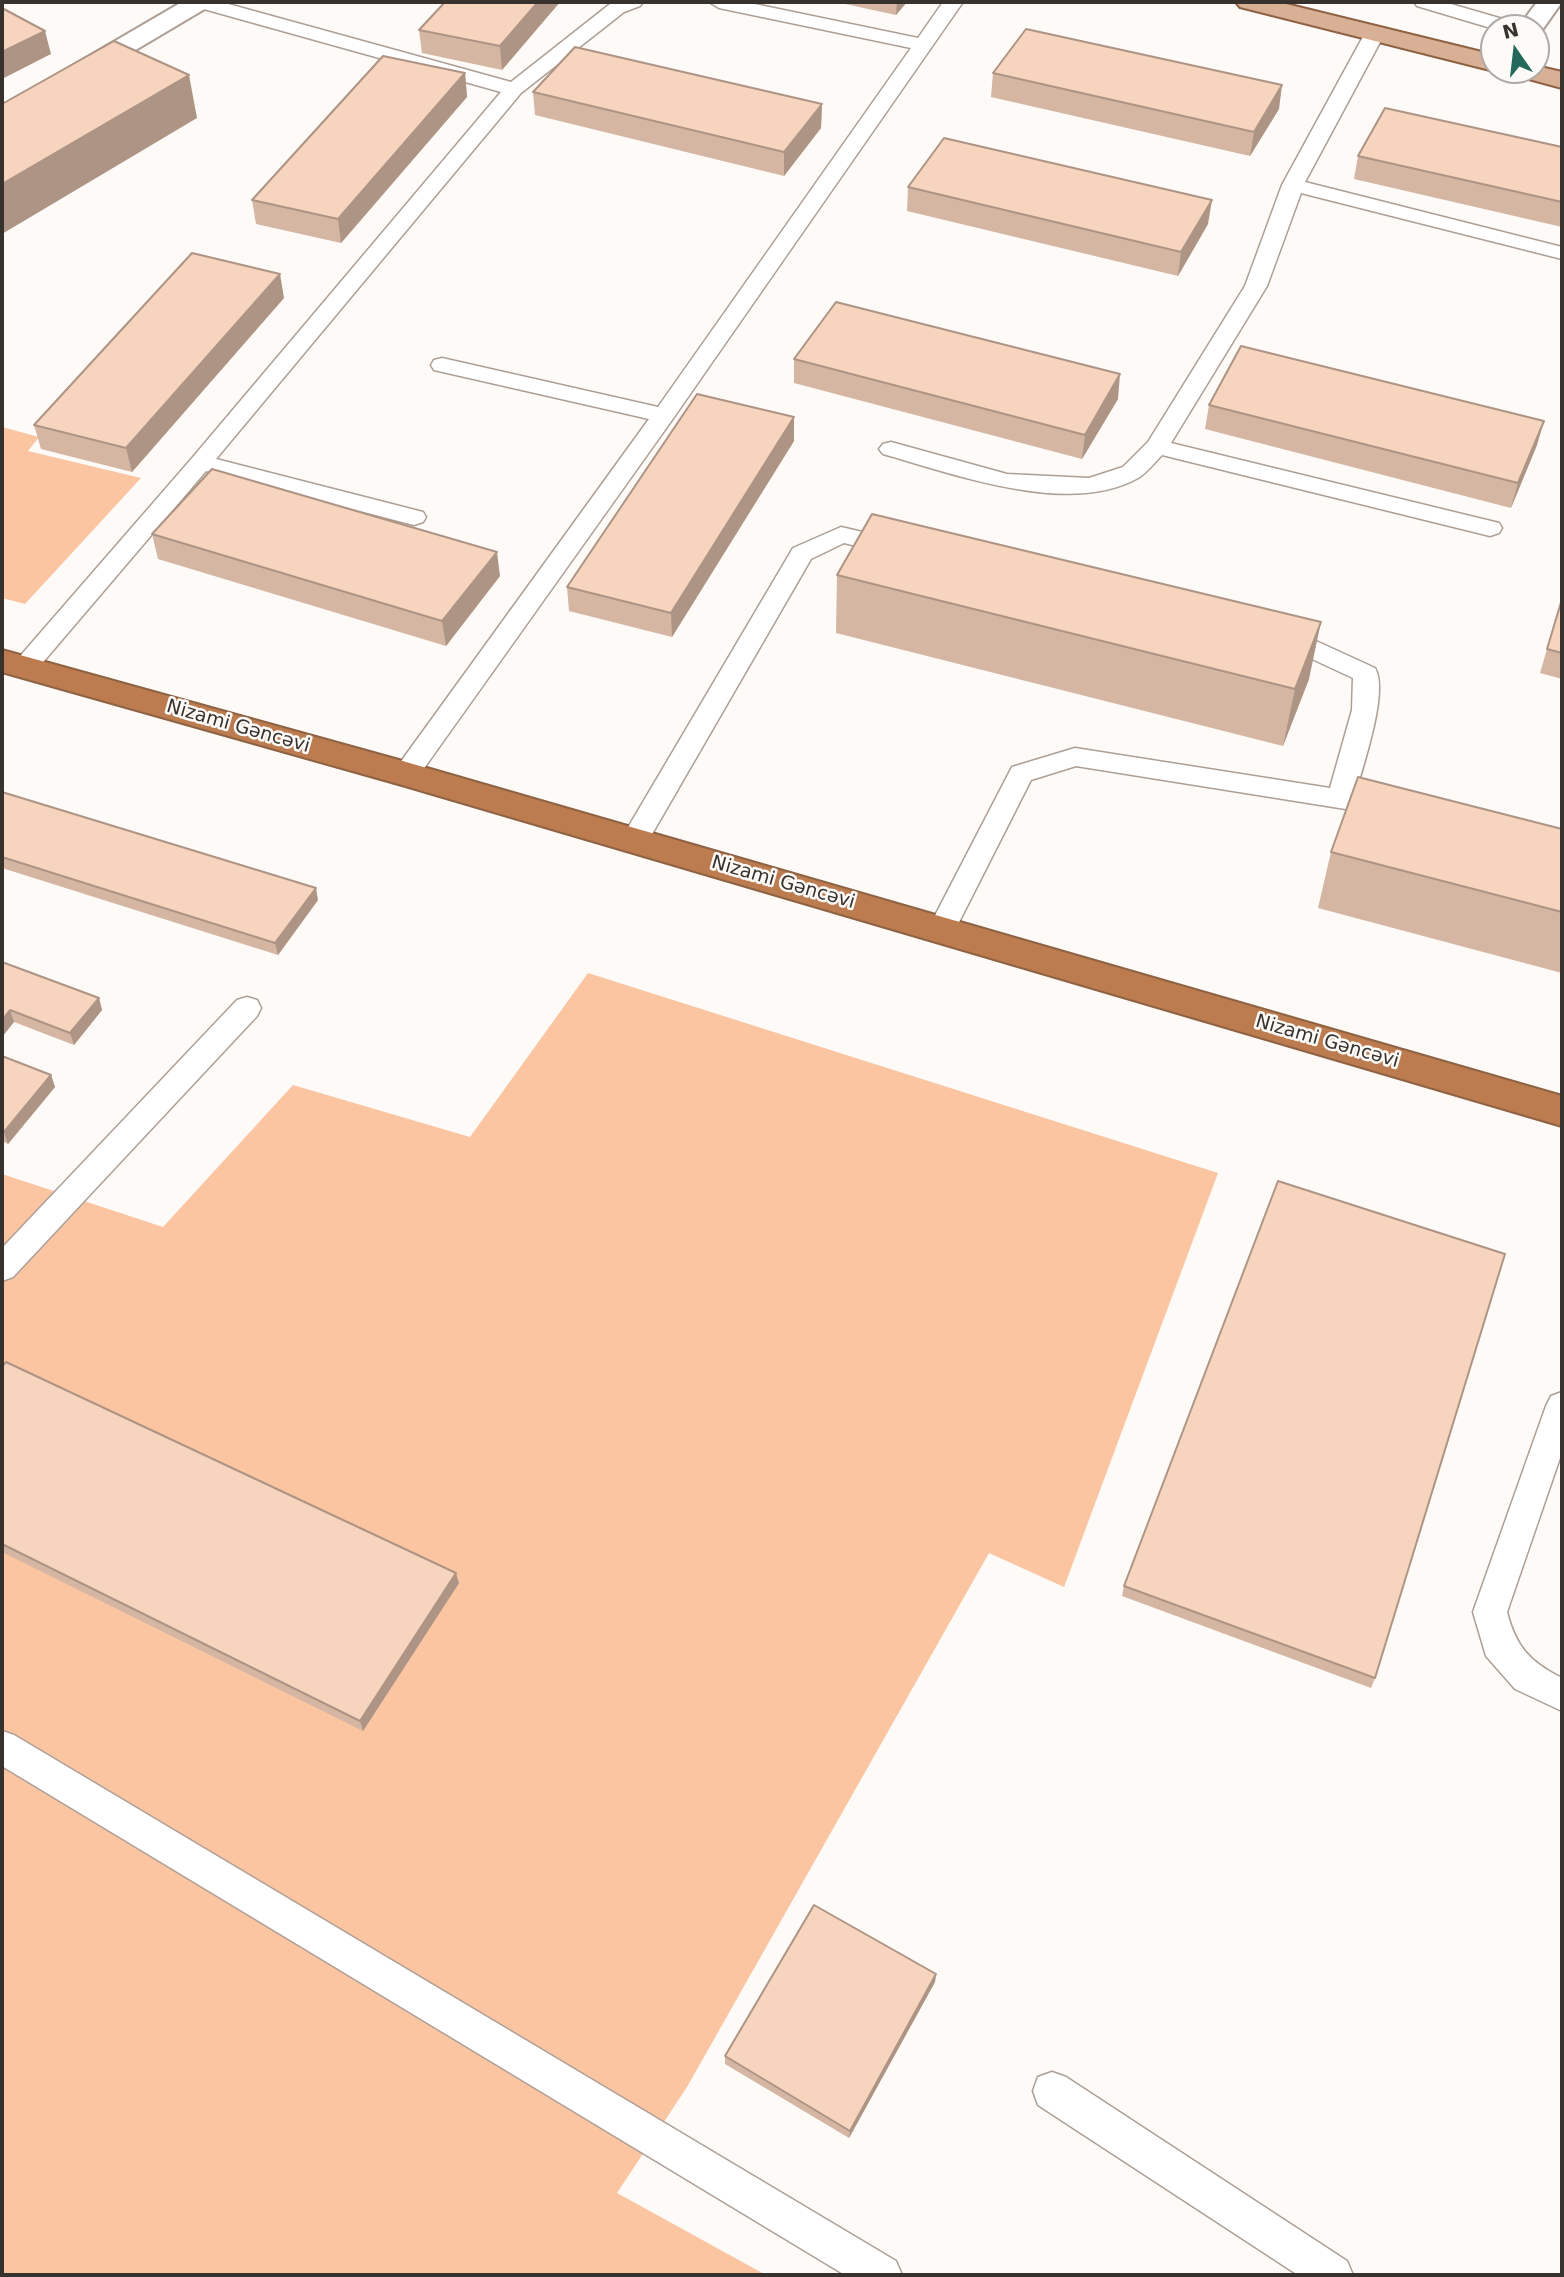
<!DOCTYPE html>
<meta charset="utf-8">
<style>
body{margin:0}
#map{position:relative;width:1564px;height:2277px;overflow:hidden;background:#fdfaf8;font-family:"DejaVu Sans",sans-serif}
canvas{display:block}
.frame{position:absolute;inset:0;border:4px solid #38322e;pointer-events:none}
.north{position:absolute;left:1480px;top:14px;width:70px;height:70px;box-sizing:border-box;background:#fdfaf8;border:2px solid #aeaaa7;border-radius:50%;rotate:346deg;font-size:19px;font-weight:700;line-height:28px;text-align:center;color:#38322e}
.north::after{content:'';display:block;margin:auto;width:24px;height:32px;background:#23695c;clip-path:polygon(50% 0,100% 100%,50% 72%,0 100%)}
</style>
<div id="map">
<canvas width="1564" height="2277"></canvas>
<div class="frame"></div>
<div class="north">N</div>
</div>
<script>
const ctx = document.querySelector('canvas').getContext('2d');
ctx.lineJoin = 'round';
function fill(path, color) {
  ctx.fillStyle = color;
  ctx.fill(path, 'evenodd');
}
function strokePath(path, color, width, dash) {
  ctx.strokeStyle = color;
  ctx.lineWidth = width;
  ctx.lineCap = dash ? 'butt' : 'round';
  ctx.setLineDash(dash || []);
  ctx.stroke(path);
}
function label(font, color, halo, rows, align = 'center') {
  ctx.font = font + ' "DejaVu Sans",sans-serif';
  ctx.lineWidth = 5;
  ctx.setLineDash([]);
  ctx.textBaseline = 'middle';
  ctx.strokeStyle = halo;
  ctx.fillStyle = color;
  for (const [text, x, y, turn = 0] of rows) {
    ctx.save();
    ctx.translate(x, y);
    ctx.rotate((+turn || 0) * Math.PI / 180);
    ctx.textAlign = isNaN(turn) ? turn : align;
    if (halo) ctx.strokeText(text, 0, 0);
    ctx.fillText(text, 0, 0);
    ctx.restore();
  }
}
fill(new Path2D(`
 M2,427L39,437L28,451L141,478L25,604L2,598Z
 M588,973L1218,1173L1064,1587L989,1553L687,2087L617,2193L766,2275H2V1174L163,1227L293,1085L470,1137Z`), '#fbc5a2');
const lane = new Path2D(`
 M190,2H221L511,82L610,4L643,2L640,6L624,12L521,93L216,459L423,512L426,517L423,522L414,525L206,471L33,674L24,677L15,674L11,668L15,662L193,457L501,92L193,6Z
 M709,2H745L918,38L943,2H963L672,420L415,781L406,783L397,781L393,774L397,767L649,419L434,370L431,365L434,360L442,358L658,407L911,48L719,8Z
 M1414,2H1444L1520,24L1523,28L1494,29L1417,6Z
 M1375,27L1385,33L1305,182L1562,247V259L1301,193L1267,286L1171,443L1499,523L1502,528L1499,533L1490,536L1162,455C1155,462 1147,473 1138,478C1069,517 954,474 883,454L879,449L883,444L891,442L1007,474L1089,478L1123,467L1148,442L1245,286L1282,185L1365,33Z
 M841,527L906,542L909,548L906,554L897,556L844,543L811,559L644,848L634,851L624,848L620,841L793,548Z
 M1276,631L1316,641L1375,668C1389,691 1363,765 1356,792L1367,795L1371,802L1367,809L1358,811L1076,766L1031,780L952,936L942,939L932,936L928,929L1012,767L1075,748L1330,788L1352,710L1353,678L1299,653L1267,645L1263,639L1267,633Z
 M247,997L257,1000L261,1008L257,1016L13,1277L2,1281V1248L237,1000Z
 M1562,1392V1452L1507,1612C1516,1647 1530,1662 1562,1678V1711L1515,1689L1486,1656L1473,1612L1546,1406L1551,1396Z
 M2,1731L14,1735L896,2261L902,2275H845L2,1766Z
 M1052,2072L1066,2077L1347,2261L1353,2275H1298L1038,2105L1033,2091L1038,2077Z`);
const street = new Path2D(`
 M182,2H212L208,7L11,124L2,126V107Z
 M1537,2H1562L1540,33L1536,34V28H1518Z`);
const primary = new Path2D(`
 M1236,2H1278L1494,55V70H1497L1494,71L1240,7Z
 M1536,66L1562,72V88L1514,75L1510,70H1536Z`);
const highway = new Path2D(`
 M2,650L406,762L1562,1096V1126L402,785L2,672Z`);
strokePath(lane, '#ad9f95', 3);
strokePath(street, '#ad9f95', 4);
strokePath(primary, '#8e6243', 4);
strokePath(highway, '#8e6243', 4);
fill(lane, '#fff');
fill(street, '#fff');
fill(primary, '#d7b095');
fill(highway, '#bd7c4f');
fill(new Path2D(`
 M445,2H560L502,70L422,53L419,30Z
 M836,2H907L896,15Z
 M465,73L467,97L341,243L256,224L252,200Z
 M993,73L1279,109L1250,156L991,97Z
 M533,92L822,104L821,128L784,176L535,115Z
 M1562,147V227L1354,179L1358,156Z
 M908,187L1208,224L1178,276L907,211Z
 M284,298L132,472L41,449L34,425Z
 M794,359L1118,399L1082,459L794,383Z
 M1209,405L1537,445L1511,508L1205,429Z
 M794,441L672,637L569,611L567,587Z
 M152,534L500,576L446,646L158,559Z
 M837,575L1309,679L1283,746L836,633Z
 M1562,598V679L1540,673Z
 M2,792L318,900L278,955L2,868Z
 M1562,829V973L1318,908L1331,852Z
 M2,962L99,998L102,1010L74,1045L14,1022L2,1037Z
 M2,1056L51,1075L55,1087L8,1144L2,1141Z
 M2,1367L459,1583L363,1731L2,1552Z
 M1124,1586L1375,1678L1371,1688L1122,1596Z
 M936,1974L935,1982L849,2138L725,2064V2056Z`), '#d4b6a3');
fill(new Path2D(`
 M538,2H560L502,70L500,46Z
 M897,2H907L896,15Z
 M45,31L51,54L2,79V52Z
 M465,73L467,97L341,243L338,219Z
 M189,75L197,118L2,234V184Z
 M1282,85L1279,109L1250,156L1254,132Z
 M822,104L821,128L784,176V152Z
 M1212,200L1208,224L1178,276L1181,252Z
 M280,274L284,298L132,472L126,448Z
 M1120,374L1118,399L1082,459L1085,435Z
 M794,417V441L672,637L671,613Z
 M1544,421L1537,445L1511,508L1518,483Z
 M497,552L500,576L446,646L442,621Z
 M1321,622L1309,679L1283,746L1295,689Z
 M316,888L318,900L278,955L275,943Z
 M99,998L102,1010L74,1045L70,1033Z
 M10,1010L14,1022L2,1037V1020Z
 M51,1075L55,1087L8,1144L4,1132Z
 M456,1573L459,1583L363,1731L360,1721Z
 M936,1974L935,1982L849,2138L850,2131Z`), '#ad9485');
const building = new Path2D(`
 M445,2H538L500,46L419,30Z
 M2,8L45,31L2,52Z
 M1026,29L1282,85L1254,132L993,73Z
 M114,41L189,75L2,184V104Z
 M575,47L822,104L784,152L533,92Z
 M383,56L465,73L338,219L252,200Z
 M1385,108L1562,147V202L1358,156Z
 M944,138L1212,200L1181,252L908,187Z
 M192,253L280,274L126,448L34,425Z
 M836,302L1120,374L1085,435L794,359Z
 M1241,346L1544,421L1518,483L1209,405Z
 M697,394L794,417L671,613L567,587Z
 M212,469L497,552L442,621L152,534Z
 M872,514L1321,622L1295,689L837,575Z
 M1562,599V653L1547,649Z
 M1358,777L1562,829V912L1331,852Z
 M2,792L316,888L275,943L2,857Z
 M2,962L99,998L70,1033L10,1010L2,1020Z
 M2,1056L51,1075L4,1132L2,1131Z
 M1278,1181L1505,1254L1375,1678L1124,1586Z
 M6,1362L456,1573L360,1721L2,1544V1367Z
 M814,1905L936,1974L850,2131L725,2056Z`);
fill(building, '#f7d4be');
strokePath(building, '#ad9485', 2);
label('19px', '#38322e', '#fdfaf8', [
 ["Nizami Gəncəvi",238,727,16],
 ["Nizami Gəncəvi",783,883,16],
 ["Nizami Gəncəvi",1327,1042,16]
]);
</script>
